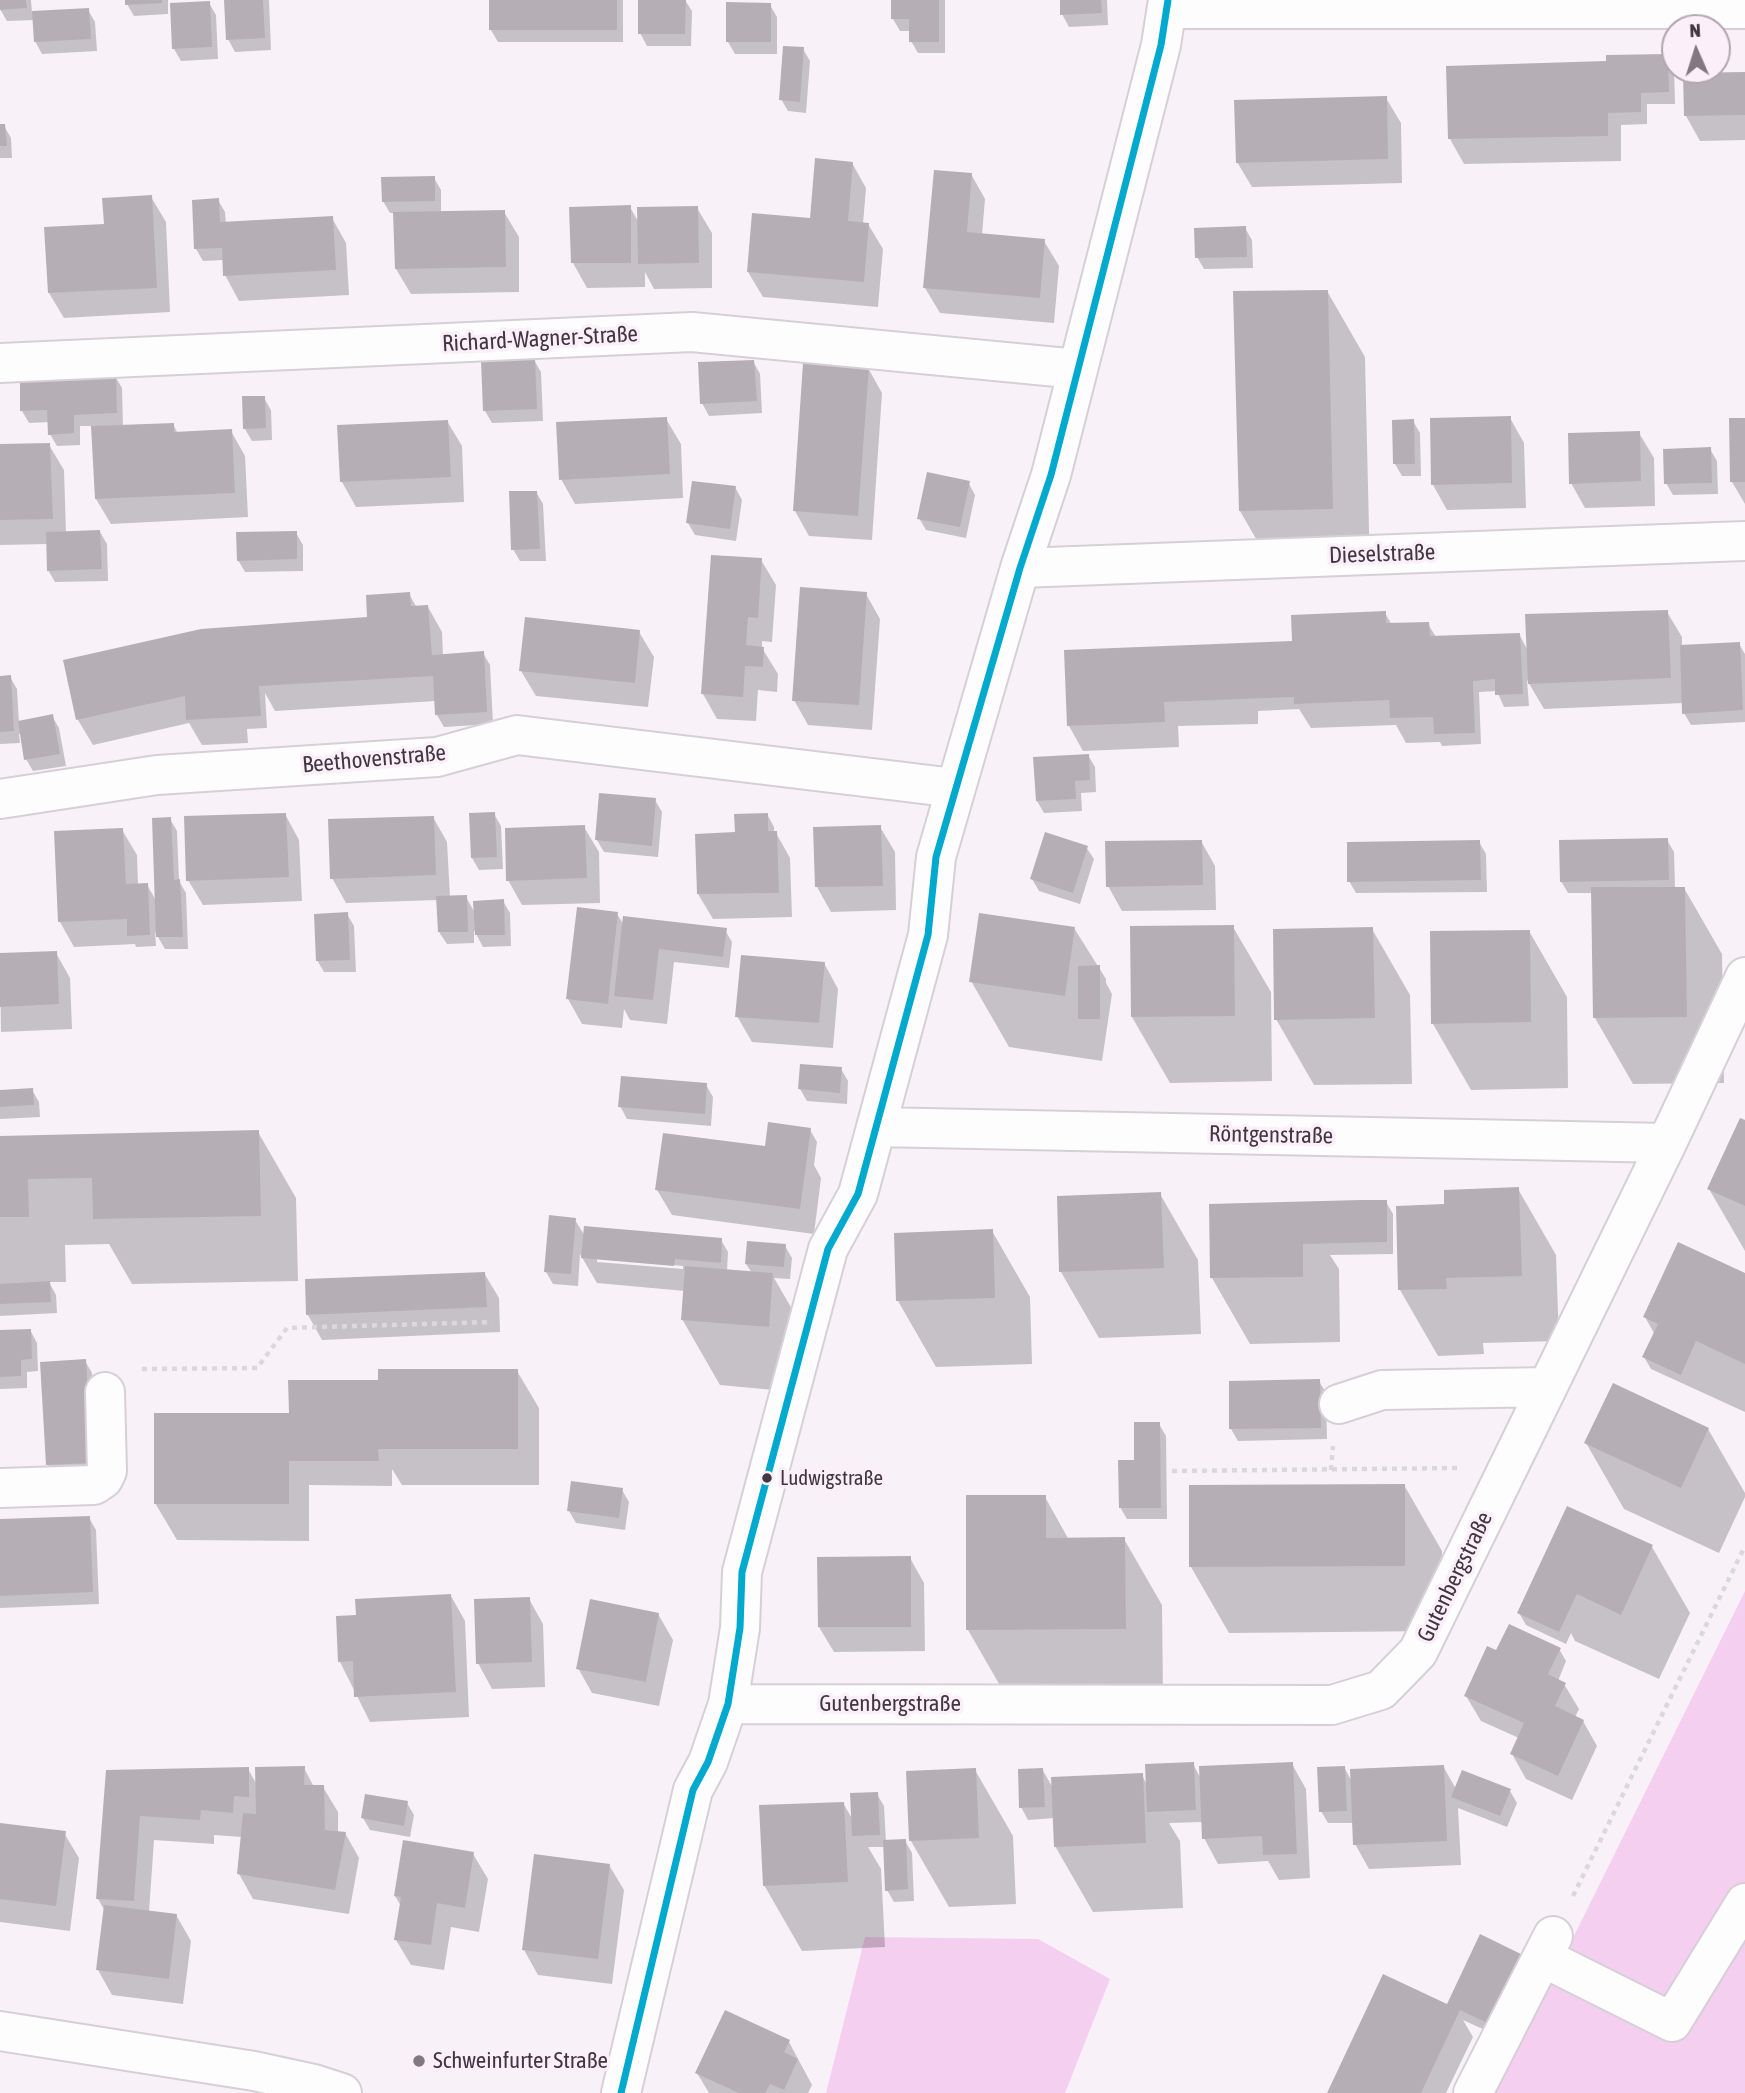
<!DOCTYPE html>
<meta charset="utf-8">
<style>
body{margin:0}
#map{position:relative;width:1745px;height:2093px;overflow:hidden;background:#f8f2f8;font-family:"Asap Condensed",sans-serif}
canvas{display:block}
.north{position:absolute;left:1661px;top:14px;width:70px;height:70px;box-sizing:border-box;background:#fbeffa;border:2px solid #b1a5b0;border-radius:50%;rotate:357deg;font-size:19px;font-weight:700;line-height:28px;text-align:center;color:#423741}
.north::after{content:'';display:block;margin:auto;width:24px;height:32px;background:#827881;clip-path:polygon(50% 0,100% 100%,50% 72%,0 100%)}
</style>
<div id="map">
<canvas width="1745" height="2093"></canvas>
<div class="north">N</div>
</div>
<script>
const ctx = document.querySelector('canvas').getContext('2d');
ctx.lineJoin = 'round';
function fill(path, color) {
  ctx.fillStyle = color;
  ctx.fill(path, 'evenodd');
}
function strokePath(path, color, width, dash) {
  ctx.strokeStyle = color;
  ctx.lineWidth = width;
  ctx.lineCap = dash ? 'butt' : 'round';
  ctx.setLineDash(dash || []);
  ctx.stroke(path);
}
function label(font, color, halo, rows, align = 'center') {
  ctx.font = font + ' "Asap Condensed",sans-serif';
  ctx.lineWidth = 7;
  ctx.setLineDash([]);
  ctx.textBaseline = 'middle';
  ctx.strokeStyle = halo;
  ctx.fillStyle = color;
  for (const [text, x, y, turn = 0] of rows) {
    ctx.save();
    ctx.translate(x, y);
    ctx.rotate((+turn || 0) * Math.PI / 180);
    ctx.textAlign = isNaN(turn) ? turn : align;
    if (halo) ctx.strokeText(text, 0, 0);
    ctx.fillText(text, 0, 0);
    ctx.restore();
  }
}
fill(new Path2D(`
 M1745,1591V2093H1496Z
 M865,1937L1038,1939L1110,1979L1065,2093H826Z`), '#f4cff0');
fill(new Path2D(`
 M0,0H31L32,13L88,10L95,22L97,51L42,54L35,41L34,20L7,21L0,9Z
 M127,0H168V14L134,16L127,4Z
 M226,0H269L271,50L235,52L228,39Z
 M491,0H623V42H498L491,30Z
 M640,0H685L692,11L691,46H647L640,33Z
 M893,0H945V53H918L911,41V31H900L893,19Z
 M1061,0H1107L1108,25L1069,27L1062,14Z
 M209,3L216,15L218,59L181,61L174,49Z
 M770,5L777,17V54H735L728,42Z
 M803,49L810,61L806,113L788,111L781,99Z
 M1667,56L1674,68L1675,104H1647V124L1621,125V161L1464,164L1450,139L1605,63Z
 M1745,74V140L1700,141L1686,116L1685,75Z
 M1386,98L1401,123L1402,183L1252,187L1237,162Z
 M0,126H4L11,138L12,158H0Z
 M852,163L866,188L863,224H868L883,249L878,307L763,297L748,272L811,219Z
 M971,174L985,199L982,235L1044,241L1059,266L1054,323L940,313L925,288Z
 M434,178L441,190V213L504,212L519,237V292L411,294L396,269L395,213H390L383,201Z
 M151,197L166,222L170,312L64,318L49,293L106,225Z
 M218,200L225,212L226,224L332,218L346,243L349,295L239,301L225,275L224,260L203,261L196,249Z
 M630,207L639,223L697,208L712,233V288L654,289L645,272V287L587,288L573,263Z
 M1245,228L1252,240L1253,268L1204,269L1197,257Z
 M1327,291L1365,357L1370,574L1278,577L1240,511L1235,293Z
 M534,360L541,372L543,421L492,423L485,411Z
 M753,361L760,374L762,413L709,416L702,403Z
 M868,368L882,393L872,540L809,536L795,511Z
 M115,376L122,388L123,426L173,424L178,434L231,431L245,456L248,517L111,524L96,499L93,426H80V445L57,446L50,434L49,422L29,423L22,411Z
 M243,398H264L271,410L272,440L252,441L245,429Z
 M1510,418L1524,443L1526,508L1447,510L1433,485Z
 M666,419L681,444L683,498L575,504L561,479Z
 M1745,420V504L1732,482Z
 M447,421L462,446L464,502L356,507L342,482Z
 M1413,421L1420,433L1421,476H1402L1395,464Z
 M1639,433L1654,458L1655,506L1585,508L1571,483Z
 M49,445L64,470L66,533L100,532L107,544L108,581L55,582L48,570V544L0,545V446Z
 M1710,449L1717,461L1718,494L1673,495L1666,483Z
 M968,482L975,495L966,538L926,530L919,518Z
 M735,487L742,500L736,541L695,535L688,523Z
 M536,492L543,504L546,561H520L513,549Z
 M296,533L303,545V571L245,572L238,560Z
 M761,560L776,585L772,642L762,641V648L778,674L777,692L758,690L756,721L717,719L703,694Z
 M409,594L417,608L428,607L442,632L443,656L483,653L490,665L493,724L444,727L437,715L436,701L275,711L265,693L267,728L247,729L248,743L202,745L189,723L93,745L78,720L65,661L369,619Z
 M866,594L880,619L872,730L808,725L794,700Z
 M1667,612L1682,637V646L1739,644L1745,654V722L1691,725L1684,713V703L1544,709L1527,680L1529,706L1504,707L1497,691L1479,692L1481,744L1442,746L1440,742L1406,743L1396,725L1311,728L1299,709L1258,711V724L1178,726L1179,747L1083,751L1069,726L1291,643L1385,613L1392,625L1428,624L1436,637L1519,634L1528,651Z
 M639,632L654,657L648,707L536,696L521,671Z
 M0,677H10L17,689L19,723L52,716L59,728L66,766L33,771L26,759L22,734H19L20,743L0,744Z
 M1088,755L1095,767L1096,792L1081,793L1082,811L1044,813L1037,801Z
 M655,800L662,812L658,857L604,852L597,840Z
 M285,814L299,840L302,901L203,905L188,880Z
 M494,814L501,826L503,869L479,870L472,858Z
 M767,814L774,827V833H776L790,858L792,917L713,919L698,894L697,835L736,834Z
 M433,817L447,842L450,897H466L475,913L503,901L510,913L511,946L483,947L474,930V943L447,944L439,932L438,900L346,903L332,878Z
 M170,819L177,831L179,881L186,893L188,949H165L155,932L156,946L136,947L135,944L74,947L60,922L122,830L137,855L138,885H147L157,902Z
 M584,827L599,852L600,903L522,905L508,880Z
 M880,827L895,852L896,910L831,912L817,887Z
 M1667,840L1674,852L1675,888H1684L1722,954L1724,1083L1633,1084L1595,1018L1593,893H1568L1561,881Z
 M1201,841L1215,866L1216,910L1122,911L1108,886Z
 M1479,842L1486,854L1487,892L1356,893L1349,881Z
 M1086,847L1094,859L1080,904L1039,891L1032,879Z
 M347,914L354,926L356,972H324L317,960Z
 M617,914L624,925L725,930L732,942L729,968L674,962L667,1024L630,1020L624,1009L622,1028L582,1024L568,999Z
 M1233,927L1271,992L1272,1081L1170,1083L1132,1017Z
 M1074,928L1106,979V983L1112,994L1102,1061L1009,1047L971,981Z
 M1372,929L1410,995L1412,1084L1314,1085L1276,1019Z
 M1529,931L1567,997L1568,1088L1471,1090L1433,1024Z
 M56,953L70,978L72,1029L1,1032L0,955Z
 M824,963L838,989L833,1048L752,1042L737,1016Z
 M841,1069L848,1081L847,1104L807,1101L800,1089Z
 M706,1085L713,1097L711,1126L627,1119L620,1106Z
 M32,1090L39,1102L40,1117L0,1119V1091Z
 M1745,1122V1251L1709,1189Z
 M810,1130L817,1142L814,1165L821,1178L814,1234L672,1215L657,1190Z
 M258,1132L296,1198L298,1281L132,1284L109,1244L65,1245L66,1282H49L56,1295L57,1313L0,1316V1137Z
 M1518,1189L1556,1255L1559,1341L1483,1343L1484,1354L1438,1356L1400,1290L1446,1206Z
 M1160,1194L1198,1260L1201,1334L1099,1338L1061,1272Z
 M1386,1202L1393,1214V1254L1330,1255L1339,1269L1340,1342L1250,1344L1212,1278Z
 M575,1220L585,1236L721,1240L728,1252L727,1271L752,1273L746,1264L785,1246L792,1258L790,1279L774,1278L810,1340L806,1393L720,1385L682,1319L685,1291L597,1283L580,1254L578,1286L553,1284L546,1272ZM597,1258L683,1266V1269L597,1262Z
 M992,1231L1030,1297L1032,1364L936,1367L898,1301Z
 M484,1273L499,1298L500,1332L322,1340L308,1315Z
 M1745,1275V1412L1651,1369L1644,1357L1655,1335L1645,1317Z
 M30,1330L37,1343L38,1371L27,1372V1388L0,1389V1331Z
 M85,1361L92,1373L98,1475L55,1477L48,1465Z
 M517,1371L539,1408V1485H402L392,1469V1486L309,1485V1541L177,1540L155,1503L290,1415L380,1381Z
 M1319,1381L1326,1393L1327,1439L1238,1441L1231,1429Z
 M1159,1424L1166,1436L1167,1519H1127L1120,1507L1136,1462Z
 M1708,1429L1745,1493V1497L1719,1553L1624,1509L1586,1443Z
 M1404,1485L1442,1551V1631L1229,1633L1191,1567Z
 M622,1490L629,1502L625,1530L576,1523L569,1511Z
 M1045,1497L1069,1540L1124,1539L1162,1605L1163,1695L1006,1696L968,1630Z
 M89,1518L96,1530L99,1604L0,1608V1520Z
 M1652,1547L1690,1613L1659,1679L1575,1641L1571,1633L1566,1644L1526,1625L1519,1613Z
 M910,1558L924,1583L925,1651L834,1652L819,1627Z
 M451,1596L465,1621L469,1717L370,1722L340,1662L358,1617Z
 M529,1599L543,1624L545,1687L492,1689L478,1663Z
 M658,1614L673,1640L659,1706L592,1693L578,1668Z
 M1559,1649L1566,1661L1558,1681L1564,1684L1579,1709L1575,1717L1583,1721L1597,1746L1572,1800L1526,1779L1512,1754L1519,1738L1481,1721L1466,1696L1497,1652Z
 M1193,1764L1201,1779L1292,1764L1306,1789L1310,1878L1279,1880L1268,1861L1218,1864L1204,1838L1203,1822L1169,1823L1180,1841L1183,1908L1093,1912L1055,1846L1054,1818L1028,1820L1021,1807L1042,1769L1053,1788L1142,1775L1147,1785Z
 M1443,1766L1456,1789L1463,1772L1510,1791L1517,1803L1507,1827L1458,1808L1461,1865L1369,1869L1355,1844L1354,1823H1328L1321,1811L1344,1767L1352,1782Z
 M304,1768L314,1787H323L338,1812V1833H345L359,1858L349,1914L253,1899L239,1874L242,1837L214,1835V1844L154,1840L149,1912L176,1915L191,1941L183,2004L112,1995L98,1970L105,1911L98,1899L107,1771L248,1769L257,1785Z
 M975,1770L1013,1836L1016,1904L949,1907L911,1841Z
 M877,1794L884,1806L886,1842L905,1841L912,1853L914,1901L894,1902L887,1890L885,1847H868L881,1869L885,1947L802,1951L764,1885L843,1803L853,1820Z
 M407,1803L414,1815L410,1837L370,1830L363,1818Z
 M0,1825L64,1833L79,1858L70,1931L0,1922Z
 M473,1854L488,1879L479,1932L451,1927L444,1970L411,1965L396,1940L401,1906L395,1896Z
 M609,1865L624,1890L612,1984L538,1975L524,1950Z
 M1481,1937L1498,2036L1463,2020L1473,2037L1446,2093H1329L1452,2008Z
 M789,2042L812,2085L808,2093H709L697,2073Z`), '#0003');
fill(new Path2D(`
 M0,0H26L27,8L0,10Z
 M125,0H162V3L125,5Z
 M224,0H263L265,38L226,40Z
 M489,0H617V30H489Z
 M638,0H686L685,34H638Z
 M891,0H939V42H909V19H891Z
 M1060,0H1101L1102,13L1060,15Z
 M210,1L212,47L172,49L170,3Z
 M726,2L771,3V42H726Z
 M89,8L91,39L34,42L32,11Z
 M783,46L804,47L800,102L779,100Z
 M1668,54L1669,92L1641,93V112L1608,113V136L1448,139L1446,66L1606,61V55Z
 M1745,72V115L1684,116L1683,73Z
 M1387,96L1388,159L1236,163L1234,100Z
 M0,124H5L7,146H0Z
 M815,158L853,162L848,221L869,223L864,282L747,272L752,213L810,218Z
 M934,170L972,173L967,232L1045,239L1040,298L923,288Z
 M435,176V201L382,202L381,177Z
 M152,195L157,288L48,293L44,227L104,224L102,198Z
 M219,198L220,222L333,216L336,270L223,276L222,248L194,249L192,200Z
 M631,205V263H571L569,207Z
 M698,206L699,263L638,264L637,207Z
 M505,210L506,267L395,269L393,212Z
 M1246,226L1247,257L1195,258L1194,228Z
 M1328,290L1333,509L1239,511L1233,291Z
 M535,358L537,409L483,411L481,360Z
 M754,360L757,401L700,404L698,362Z
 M803,363L869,367L858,516L793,511Z
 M116,374L117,413L74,415V433L48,435L47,410L20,411V377Z
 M242,396H265L266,428L243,429Z
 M1511,416L1512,483L1431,485L1430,418Z
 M667,417L670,474L559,480L556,422Z
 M1729,418H1745V482H1730Z
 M1414,419L1415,464H1393L1392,420Z
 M448,420L451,477L340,482L337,425Z
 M174,423V432L232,429L235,493L95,499L91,426Z
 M1640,431L1641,481L1569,484L1568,433Z
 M50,443L53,519L0,520V444Z
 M1711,447L1712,483L1664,484L1663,449Z
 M927,472L970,481L960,527L917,519Z
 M692,481L736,486L730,529L686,523Z
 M509,491H537L540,549L511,550Z
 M100,530L102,569L47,571L46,532Z
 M297,531V559L237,561L236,532Z
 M711,555L762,558L758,618L748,617L746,645L764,647L763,667L745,666L743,697L701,694Z
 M800,587L867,592L859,705L792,701Z
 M410,592L411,606L428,605L432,655L484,651L487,712L435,715L433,676L259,686L261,716L186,720L185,696L76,720L63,660L201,629L367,617L366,595Z
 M1668,610L1671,678L1528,684L1525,614Z
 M1386,611V623L1429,622L1430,636L1520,633L1523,694L1495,695V679L1473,681L1475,733L1434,734L1433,717L1390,718L1389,700L1294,704V697L1164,702L1165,722L1067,726L1064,650L1292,641L1291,615Z
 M525,617L640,630L635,683L519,671Z
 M1740,642L1743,710L1682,714L1680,645Z
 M11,675L14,731L0,732V676Z
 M53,714L60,754L24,760L18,721Z
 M1089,754L1090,780L1075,781L1076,799L1036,801L1033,757Z
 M599,793L656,798L652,846L595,840Z
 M495,812L497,857L471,858L469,813Z
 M286,813L289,877L186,881L184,816Z
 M768,813V831H777L779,893L697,894L695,834L735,832L734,814Z
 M434,816L436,875L330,879L328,819Z
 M171,817L174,880L180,879L183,937H156L152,818Z
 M585,825L587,878L506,881L505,828Z
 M881,825L883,886L815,887L813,827Z
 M123,828L126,884L148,883L150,935L127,936V919L58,922L54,831Z
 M1045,832L1088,846L1073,893L1030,879Z
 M1668,838L1669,880L1560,882L1559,840Z
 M1202,840L1203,885L1106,887L1105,841Z
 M1480,840L1481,880L1347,882V842Z
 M1591,887H1685L1687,1017L1593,1018Z
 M467,895L468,932H438L436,896Z
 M504,899L505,935H475L473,901Z
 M577,907L618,912L608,1004L566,999Z
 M348,912L350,960L316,961L314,914Z
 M979,913L1075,927L1065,996L969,982Z
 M623,916L727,928L723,957L659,949L653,1000L614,996Z
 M1234,925L1235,1016L1131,1017L1130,926Z
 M1373,927L1375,1018L1274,1020L1273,929Z
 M1530,930L1531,1022L1431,1024L1430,931Z
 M57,951L59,1004L0,1007V953Z
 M741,955L825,962L819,1023L735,1017Z
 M1100,965V1019H1078V966Z
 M800,1064L842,1067L840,1093L798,1089Z
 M621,1076L707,1083L705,1114L618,1107Z
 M33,1088L34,1105L0,1107V1090Z
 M1740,1118L1745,1120V1206L1707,1189Z
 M768,1122L811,1128L800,1209L655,1190L663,1133L765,1146Z
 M259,1130L261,1216L93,1219L92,1178L28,1179L29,1217H0V1136Z
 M1519,1187L1522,1276L1446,1278L1447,1289L1398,1290L1396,1206L1444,1204V1190Z
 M1161,1192L1164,1268L1059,1272L1057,1196Z
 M1360,1200H1387V1242L1303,1244V1277L1210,1278L1209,1204Z
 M549,1215L576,1218L571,1274L544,1272Z
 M584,1226L722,1238L721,1263L675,1259L674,1266L581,1258Z
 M993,1229L995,1298L896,1301L894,1233Z
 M747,1241L786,1244L784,1267L745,1264Z
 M1678,1242L1745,1273V1364L1696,1341L1681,1375L1642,1357L1658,1324L1643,1317Z
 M685,1266L773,1273L769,1327L681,1320Z
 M485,1272L487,1307L306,1315L305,1279Z
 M50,1281L51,1302L0,1304V1284Z
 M31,1329L32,1359L21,1360V1376L0,1377V1330Z
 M86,1359L92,1463L46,1465L40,1362Z
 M378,1369H518V1449H378L379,1461H289V1504H154V1413H289L288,1380H378Z
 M1320,1379L1321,1428L1229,1429V1381Z
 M1613,1383L1709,1428L1681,1488L1584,1443Z
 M1134,1422H1160L1161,1508H1119L1118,1460H1134Z
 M571,1481L623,1488L619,1518L567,1511Z
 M1405,1484V1566L1189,1567V1485Z
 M966,1495H1046V1538L1125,1537L1126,1629L966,1630Z
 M1567,1506L1653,1545L1621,1615L1577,1594L1559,1632L1517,1613Z
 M90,1516L93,1592L0,1596V1519Z
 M911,1556V1627H818L817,1557Z
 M451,1594L456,1692L354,1697L353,1661L338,1662L336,1616L356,1615L355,1599Z
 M530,1597L532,1662L476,1664L474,1599Z
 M590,1599L659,1613L646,1682L576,1669Z
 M1509,1624L1561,1648L1548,1674L1566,1683L1555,1706L1584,1720L1558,1776L1510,1754L1524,1723L1464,1696L1487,1646L1496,1650Z
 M1194,1762L1196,1810L1147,1812L1145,1764Z
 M1293,1762L1297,1854L1263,1855L1262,1836L1202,1839L1199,1766Z
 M1444,1765L1447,1841L1353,1845L1350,1769Z
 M305,1766L304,1785H324L325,1830L346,1832L335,1890L237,1874L243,1813L256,1814L255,1767Z
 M1345,1766L1347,1811L1319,1812L1317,1767Z
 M249,1767V1797L234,1796L233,1813L201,1810L200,1820L140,1816L134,1901L96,1899L106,1770Z
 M976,1768L979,1838L909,1841L906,1771Z
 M1043,1768L1045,1807L1019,1808L1018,1769Z
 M1462,1770L1511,1789L1500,1816L1451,1797Z
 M1143,1773L1146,1843L1054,1847L1051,1777Z
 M878,1792L880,1835L852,1836L850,1793Z
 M365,1794L408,1801L404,1826L361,1818Z
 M844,1802L848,1882L763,1886L759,1805Z
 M0,1823L66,1831L56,1906L0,1899Z
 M906,1839L908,1889L885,1891L883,1840Z
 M403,1840L474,1852L465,1908L437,1903L431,1945L394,1940L401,1897L394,1896Z
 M534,1854L610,1864L598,1959L522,1950Z
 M104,1905L177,1914L169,1979L96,1970Z
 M1480,1934L1523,1955L1491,2025L1460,2010L1421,2093H1327L1383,1974L1447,2004Z
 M725,2010L790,2040L784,2052L798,2059L784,2090L770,2084L765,2093H739L695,2073Z`), '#b6aeb5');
const minor = new Path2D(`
 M1168,9H1745
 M0,363L692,332L1078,369
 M1020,568L1745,541
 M0,799L157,775L437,757L517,735L955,788
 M876,1127L1667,1143
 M1339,1404L1382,1390L1547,1387
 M0,1488L94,1485L103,1479L107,1471L105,1392
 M728,1704L1332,1705L1381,1690L1418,1652L1667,1143L1745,977
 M1542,1957L1672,2022L1745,1903
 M0,2031L254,2071L314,2084L342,2093
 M621,2093L693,1790L708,1762L728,1704L740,1628L742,1572L828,1249L858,1194L928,935L936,857L1020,568L1051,475L1161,45L1168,0
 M1473,2093L1553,1936`);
strokePath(minor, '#d7cfd7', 42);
strokePath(new Path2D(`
 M142,1369L257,1368L287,1328L492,1322
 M1331,1470L1333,1446
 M1172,1471L1458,1468
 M1573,1896L1745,1546`), '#dad8da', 4.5, [5, 5]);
strokePath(minor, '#fefdfe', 38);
strokePath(new Path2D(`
 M621,2093L693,1790L708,1762L728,1704L740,1628L742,1572L828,1249L858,1194L928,935L936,857L1020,568L1051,475L1161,45L1168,0`), '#00a9ce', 7);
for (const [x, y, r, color] of [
 [767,1478,6,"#423741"],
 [419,2061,7,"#827881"]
]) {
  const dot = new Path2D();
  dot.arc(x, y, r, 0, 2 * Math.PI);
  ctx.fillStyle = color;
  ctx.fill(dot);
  strokePath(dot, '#fbeffa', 2.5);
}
label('21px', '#423741', '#fbeffa', [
 ["Ludwigstraße",780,1478]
], 'left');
label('23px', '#423741', '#fbeffa', [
 ["Richard-Wagner-Straße",540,339,-3],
 ["Dieselstraße",1382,554,-2],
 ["Beethovenstraße",374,759,-5],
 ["Röntgenstraße",1271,1135,1],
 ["Gutenbergstraße",1455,1577,-64],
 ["Gutenbergstraße",890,1704]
]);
label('23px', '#423741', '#fbeffa', [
 ["Schweinfurter Straße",433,2061]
], 'left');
</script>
